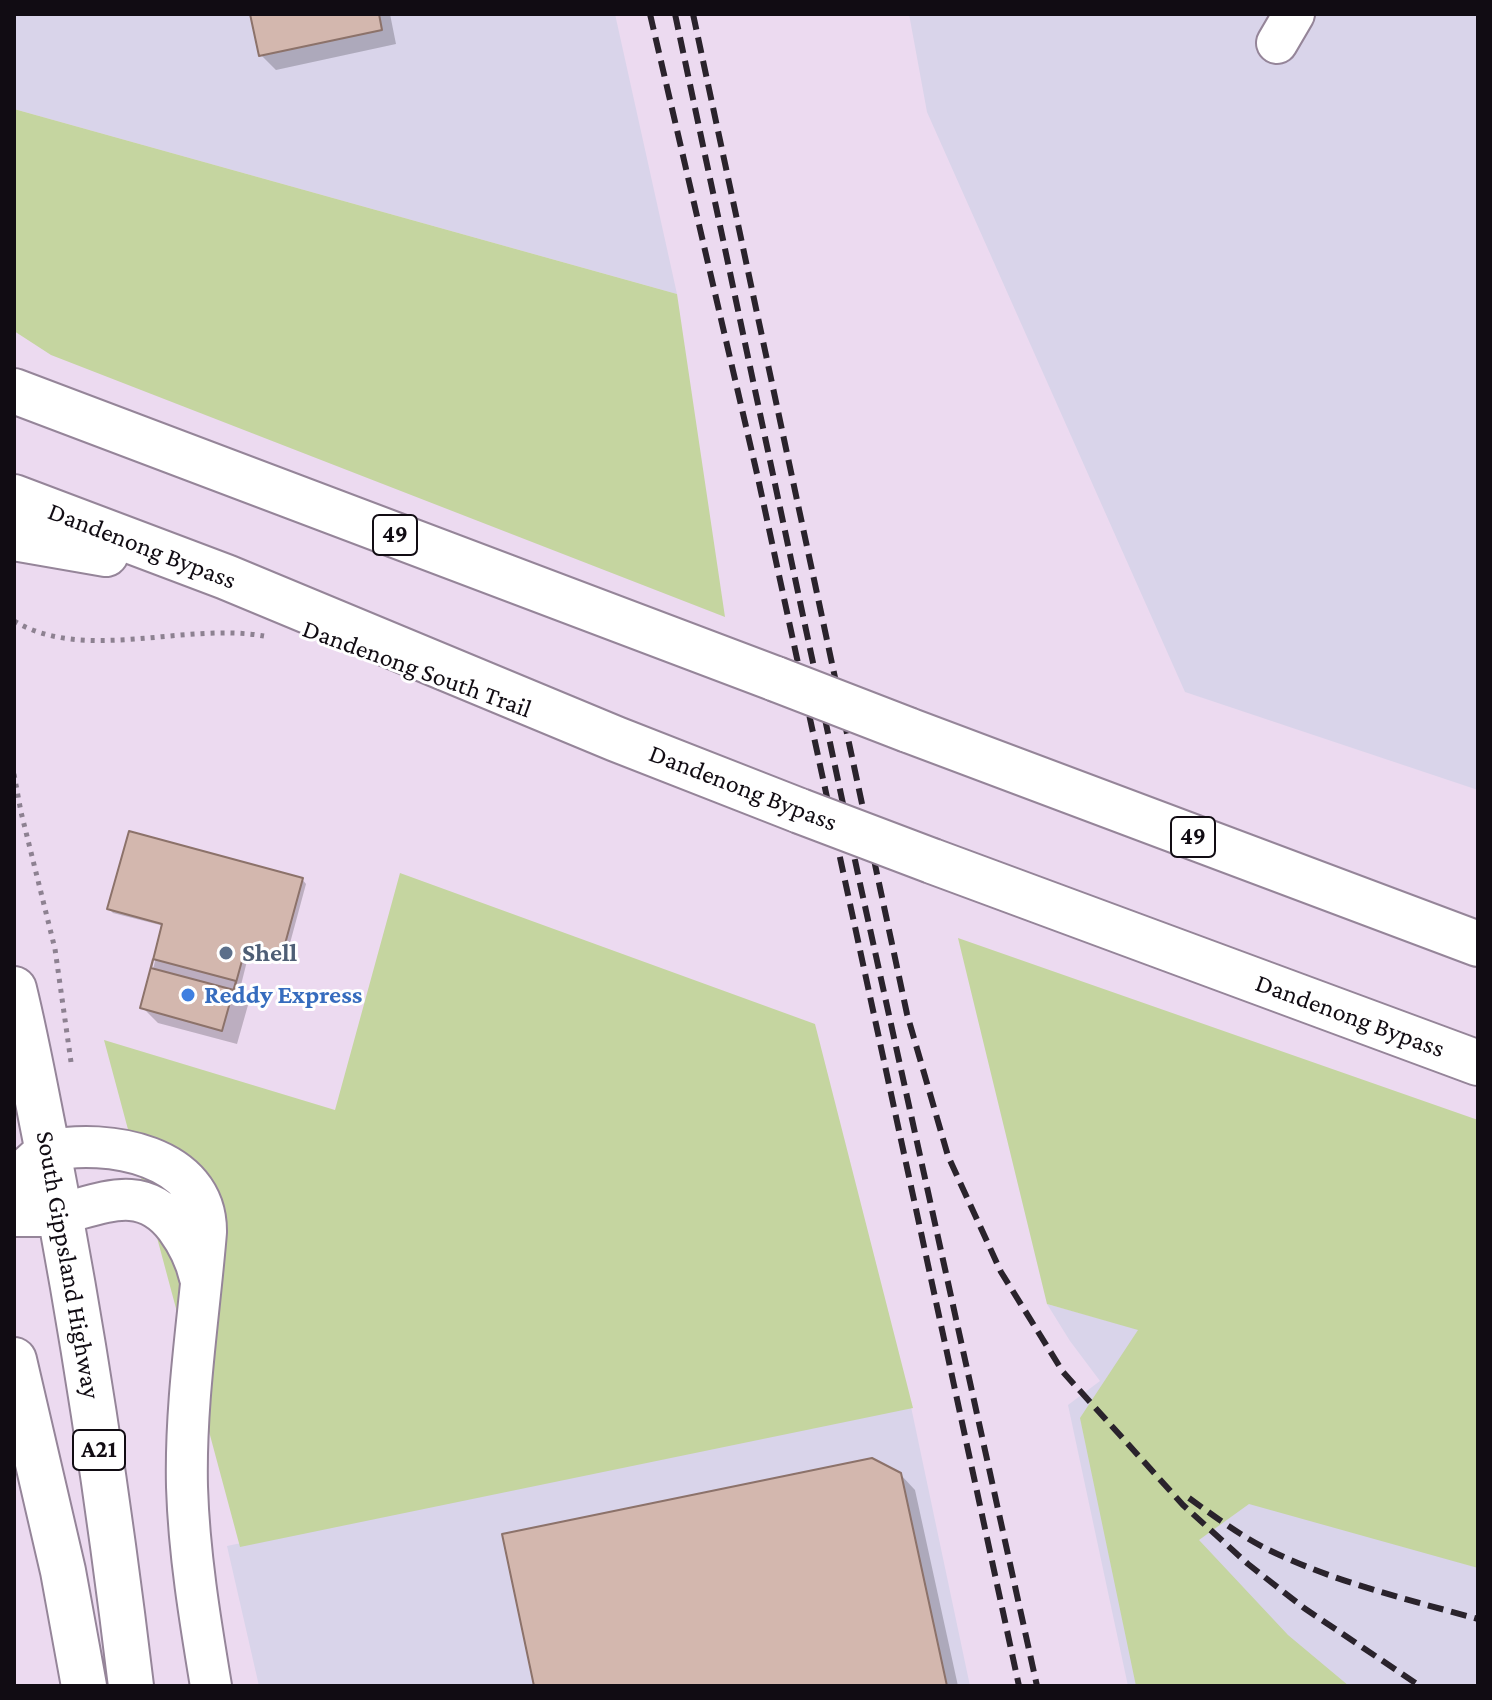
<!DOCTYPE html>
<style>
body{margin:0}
#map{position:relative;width:1492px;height:1700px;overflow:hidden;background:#ecdaf0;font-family:"Crimson Pro",serif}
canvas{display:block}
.frame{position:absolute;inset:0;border:16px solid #110c13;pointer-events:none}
</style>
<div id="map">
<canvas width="1492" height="1700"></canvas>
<div class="frame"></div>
</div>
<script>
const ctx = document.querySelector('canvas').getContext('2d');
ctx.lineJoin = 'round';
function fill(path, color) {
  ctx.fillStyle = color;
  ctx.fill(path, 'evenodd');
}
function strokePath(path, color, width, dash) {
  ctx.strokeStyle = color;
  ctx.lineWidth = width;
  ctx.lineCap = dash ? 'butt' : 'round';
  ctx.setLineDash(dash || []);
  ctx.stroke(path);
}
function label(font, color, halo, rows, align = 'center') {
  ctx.font = font + ' "Crimson Pro",serif';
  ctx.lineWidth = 6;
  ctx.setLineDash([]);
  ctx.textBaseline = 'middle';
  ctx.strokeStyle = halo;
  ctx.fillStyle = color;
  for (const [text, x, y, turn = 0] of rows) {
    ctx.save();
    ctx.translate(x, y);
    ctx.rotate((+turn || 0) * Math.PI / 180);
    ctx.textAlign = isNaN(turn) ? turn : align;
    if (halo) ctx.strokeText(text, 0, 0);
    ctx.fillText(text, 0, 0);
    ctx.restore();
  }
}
fill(new Path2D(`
 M14,14H615L677,294L14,109Z
 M909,14H1478V790L1185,692L927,112Z
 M1047,1304L1478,1423V1686H1128L1068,1405L1100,1381L1070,1341Z
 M910,1402L970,1686H259L227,1546Z`), '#d9d4ea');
fill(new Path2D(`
 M14,109L677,294L725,617L51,355L14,331Z
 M400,873L815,1024L913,1408L240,1547L104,1040L335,1110Z
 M958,938L1478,1120V1568L1249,1504L1199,1540L1288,1635L1349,1686H1136L1080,1418L1138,1330L1047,1304Z`), '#c5d5a0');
fill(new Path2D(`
 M252,14H390L396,44L276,70L261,55Z
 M302,879L306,884L286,958L250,949L241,985L235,983L250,998L237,1044L158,1023L143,1008L164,926L113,913L109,909Z
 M900,1474L915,1490L958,1686H536Z`), '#0003');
const building = new Path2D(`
 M250,14H379L382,30L259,56Z
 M129,831L303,878L282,955L246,946L234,990L151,968L162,924L107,909Z
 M153,959L236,981L222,1031L140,1008Z
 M872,1458L901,1473L947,1686H534L502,1534Z`);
fill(building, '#d3b7ae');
strokePath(building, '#8c726a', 2);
const minor = new Path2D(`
 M1277,43L1294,14
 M48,1151C107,1138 207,1155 206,1232C199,1317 185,1401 187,1487C189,1553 200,1620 211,1686
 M60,1214C104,1203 143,1183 176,1227C187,1242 196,1260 200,1278`);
const highway = new Path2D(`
 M14,391L776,679
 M14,497L226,577L616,739L800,811
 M14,538L106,554
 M908,730L1478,944
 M932,861L1478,1063
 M14,989C28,1046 38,1104 50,1162C84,1336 110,1511 131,1686
 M14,1182L48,1151
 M14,1214H60
 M14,1360L63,1571L84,1686`);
strokePath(minor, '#958599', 44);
strokePath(highway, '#958599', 48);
strokePath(new Path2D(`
 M14,621C84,663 184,622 264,636
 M14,774L21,812L55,949L71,1062`), '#8d8191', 5, [4, 6]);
strokePath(minor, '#fff', 40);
strokePath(highway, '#fff', 44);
strokePath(new Path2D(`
 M650,14L758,478L1019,1686
 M675,14L859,879L1037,1686
 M693,14L907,1014L948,1156L1001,1272L1063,1372L1183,1505L1248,1564L1304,1608L1420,1686
 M1189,1498C1214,1516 1239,1535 1267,1549C1334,1582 1406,1599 1478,1619`), '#2a232c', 6, [16, 8]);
const highwayBridge = new Path2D(`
 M776,679L908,730
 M800,811L932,861`);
strokePath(highwayBridge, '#958599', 48, []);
strokePath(highwayBridge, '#fff', 44);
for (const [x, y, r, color] of [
 [226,953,8,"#5c6f8a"],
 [188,995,8,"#3f7fe0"]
]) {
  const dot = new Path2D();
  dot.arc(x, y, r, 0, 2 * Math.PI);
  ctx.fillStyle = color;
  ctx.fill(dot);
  strokePath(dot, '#fff', 3);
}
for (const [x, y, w] of [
 [395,535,44],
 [1193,837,44],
 [99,1450,52]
]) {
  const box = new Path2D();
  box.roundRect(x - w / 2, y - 20, w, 40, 6);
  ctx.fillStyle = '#fff';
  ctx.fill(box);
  strokePath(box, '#110c13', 2);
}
label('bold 24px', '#110c13', null, [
 ["49",395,535],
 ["49",1193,837],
 ["A21",99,1450]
]);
label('26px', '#110c13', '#fff', [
 ["Dandenong Bypass",142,546,21],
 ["Dandenong South Trail",417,669,20],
 ["Dandenong Bypass",743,788,21],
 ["Dandenong Bypass",1350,1016,20],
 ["South Gippsland Highway",68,1265,80]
]);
label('bold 26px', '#4e5e75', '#fff', [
 ["Shell",242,953]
], 'left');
label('bold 26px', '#366cbe', '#fff', [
 ["Reddy Express",204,995]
], 'left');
</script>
